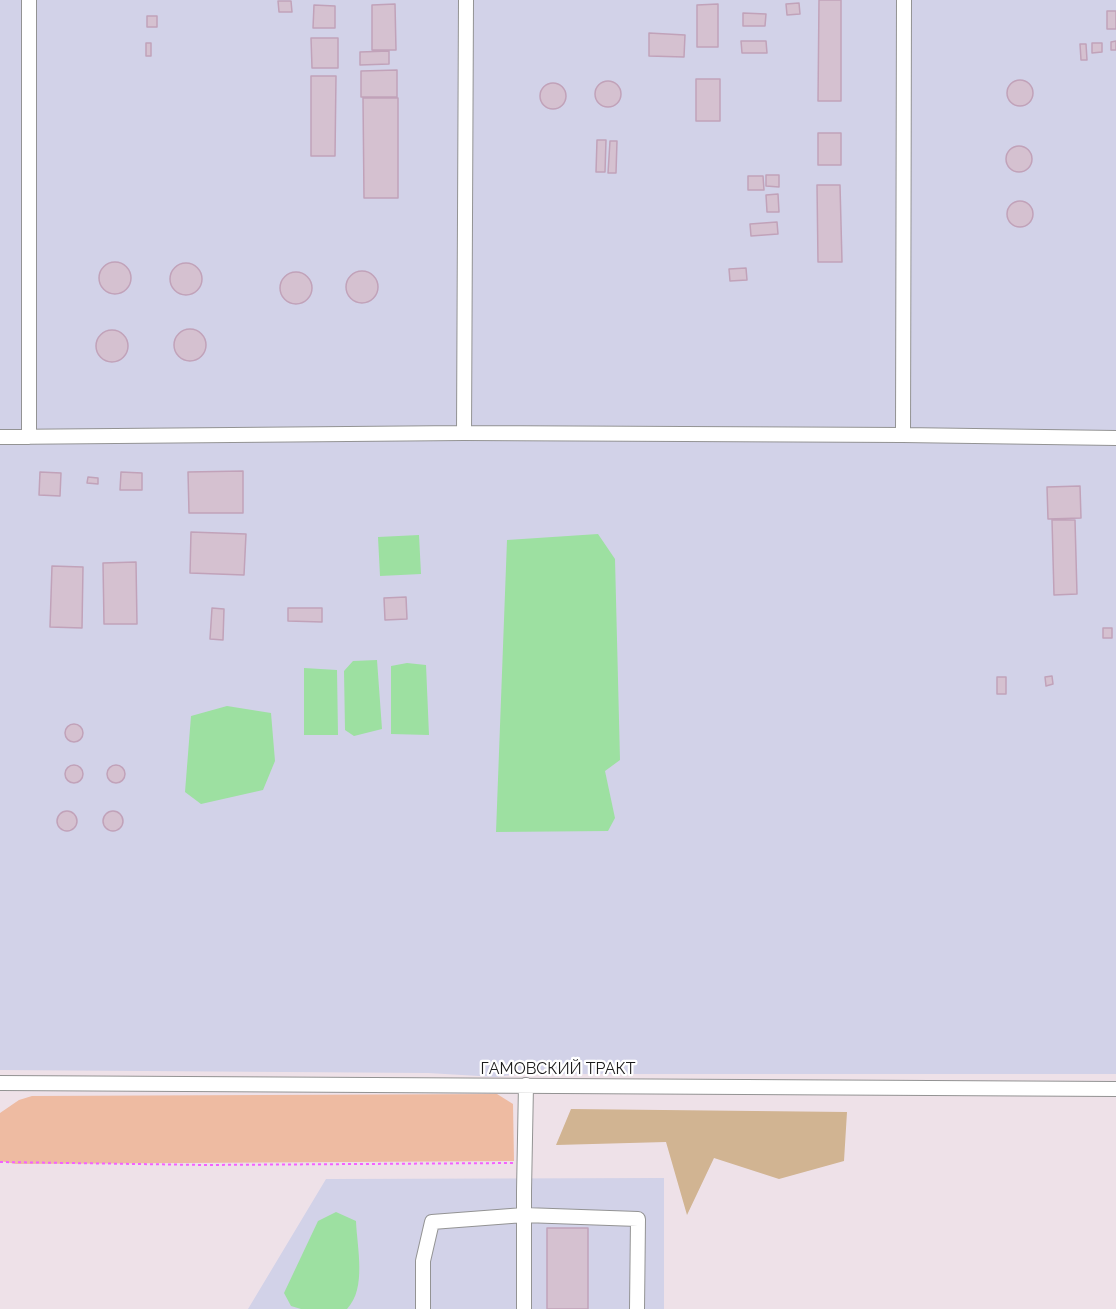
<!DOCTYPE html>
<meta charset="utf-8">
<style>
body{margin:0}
canvas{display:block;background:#eee1e8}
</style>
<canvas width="1116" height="1309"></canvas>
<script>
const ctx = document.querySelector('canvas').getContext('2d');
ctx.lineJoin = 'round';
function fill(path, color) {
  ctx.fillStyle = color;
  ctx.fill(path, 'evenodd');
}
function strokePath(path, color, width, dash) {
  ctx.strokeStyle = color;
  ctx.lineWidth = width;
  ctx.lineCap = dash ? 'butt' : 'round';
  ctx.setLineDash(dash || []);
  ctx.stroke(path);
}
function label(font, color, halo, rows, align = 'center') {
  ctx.font = font + ' Raleway,sans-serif';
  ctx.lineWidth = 4.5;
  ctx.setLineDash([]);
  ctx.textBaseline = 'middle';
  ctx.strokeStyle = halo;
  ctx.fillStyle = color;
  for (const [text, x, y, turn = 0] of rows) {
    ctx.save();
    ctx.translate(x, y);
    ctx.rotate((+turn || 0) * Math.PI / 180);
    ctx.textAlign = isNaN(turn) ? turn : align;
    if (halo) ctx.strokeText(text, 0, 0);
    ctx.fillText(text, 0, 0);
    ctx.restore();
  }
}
fill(new Path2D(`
 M0,0H1116V1074H518L496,1077L428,1073L0,1070Z
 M664,1178V1309H248L326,1179Z`), '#d2d2e8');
fill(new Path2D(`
 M497,1094L513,1104L514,1161L16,1164L0,1161V1113L19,1100L32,1096Z`), '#eebba2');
fill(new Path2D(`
 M571,1109L847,1112L844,1161L779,1179L714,1158L687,1215L666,1142L556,1145Z`), '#d1b492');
fill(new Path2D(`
 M598,534L615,559L620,760L605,771L615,818L608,831L496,832L507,540Z
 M419,535L421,574L380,576L378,537Z
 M377,660L382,729L354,736L345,730L344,671L353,661Z
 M407,663L426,665L429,735L391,734V666Z
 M304,668L337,670L338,735H304Z
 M227,706L271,713L275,761L263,790L201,804L185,792L191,716Z
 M336,1212L356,1221C357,1248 367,1288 347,1309H301L291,1306L284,1293L318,1221Z`), '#9de0a1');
const building = new Path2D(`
 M819,0H841V101H818Z
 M278,1H291L292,12H279Z
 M799,3L800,14L787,15L786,4Z
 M395,4L396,50H372V5Z
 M718,4V47H697V5Z
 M314,5L335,6V28H313Z
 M1107,11H1116V29H1107Z
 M743,13L766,14L765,26H743Z
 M147,16H157V27H147Z
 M649,33L685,35L684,57L649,56Z
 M311,38H338V68H312Z
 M741,41H766L767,53H742Z
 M1116,41V50H1111V42Z
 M146,43H151V56H146Z
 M1092,43H1102V52L1092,53Z
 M1080,44H1086L1087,60H1081Z
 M389,51V64L360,65V52Z
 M397,70V97H361V71Z
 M311,76H336L335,156H311Z
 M696,79H720V121H696Z
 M1007 93a13 13 0 1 1 26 0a13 13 0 1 1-26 0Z
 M595 94a13 13 0 1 1 26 0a13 13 0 1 1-26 0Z
 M540 96a13 13 0 1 1 26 0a13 13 0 1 1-26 0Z
 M363,98H398V198H364Z
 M818,133H841V165H818Z
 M597,140H606L605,172H596Z
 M610,141H617L616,173H608Z
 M1006 159a13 13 0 1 1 26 0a13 13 0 1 1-26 0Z
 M766,175H779V187L766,186Z
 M748,176H763L764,190H748Z
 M817,185H840L842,262H818Z
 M778,194L779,212H767L766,195Z
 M1007 214a13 13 0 1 1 26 0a13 13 0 1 1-26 0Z
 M777,222L778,234L751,236L750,224Z
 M99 278a16 16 0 1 1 32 0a16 16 0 1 1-32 0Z
 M170 279a16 16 0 1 1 32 0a16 16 0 1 1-32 0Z
 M746,268L747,280L730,281L729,269Z
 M346 287a16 16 0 1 1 32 0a16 16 0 1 1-32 0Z
 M280 288a16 16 0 1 1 32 0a16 16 0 1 1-32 0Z
 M174 345a16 16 0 1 1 32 0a16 16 0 1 1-32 0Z
 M96 346a16 16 0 1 1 32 0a16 16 0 1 1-32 0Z
 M243,471V513H189L188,472Z
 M40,472L61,473L60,496L39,495Z
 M121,472L142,473V490H120Z
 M88,477L98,478V484L87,483Z
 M1080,486L1081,518L1048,519L1047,487Z
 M1052,520H1075L1077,594L1054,595Z
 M191,532L246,534L244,575L190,573Z
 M136,562L137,624H104L103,563Z
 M52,566L83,567L82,628L50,627Z
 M406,597L407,619L385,620L384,598Z
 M212,608L224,609L223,640L210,639Z
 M288,608H322V622L288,621Z
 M1103,628H1112V638H1103Z
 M1052,676L1053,684L1046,686L1045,677Z
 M997,677H1006V694H997Z
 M65 733a9 9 0 1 1 18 0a9 9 0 1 1-18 0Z
 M107 774a9 9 0 1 1 18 0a9 9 0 1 1-18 0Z
 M65 774a9 9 0 1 1 18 0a9 9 0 1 1-18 0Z
 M57 821a10 10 0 1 1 20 0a10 10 0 1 1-20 0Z
 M103 821a10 10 0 1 1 20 0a10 10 0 1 1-20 0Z
 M547,1228H588V1309H547Z`);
fill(building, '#d5c1d0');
strokePath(building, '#c1a2b9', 1.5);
const minor = new Path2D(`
 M464,433L466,0
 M903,435L904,0
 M0,437L464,433L903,435L1116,438
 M29,437V0
 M0,1083L1116,1089
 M423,1309V1261L432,1222L524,1215L638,1219L637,1309
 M524,1309V1191L526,1085`);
strokePath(minor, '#939393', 16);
strokePath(new Path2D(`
 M0,1162L205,1165L513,1163`), '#f461ff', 2, [3, 3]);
strokePath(minor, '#fff', 14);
label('16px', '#1c1c1c', '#fff', [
 ["ГАМОВСКИЙ ТРАКТ",558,1069]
]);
</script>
